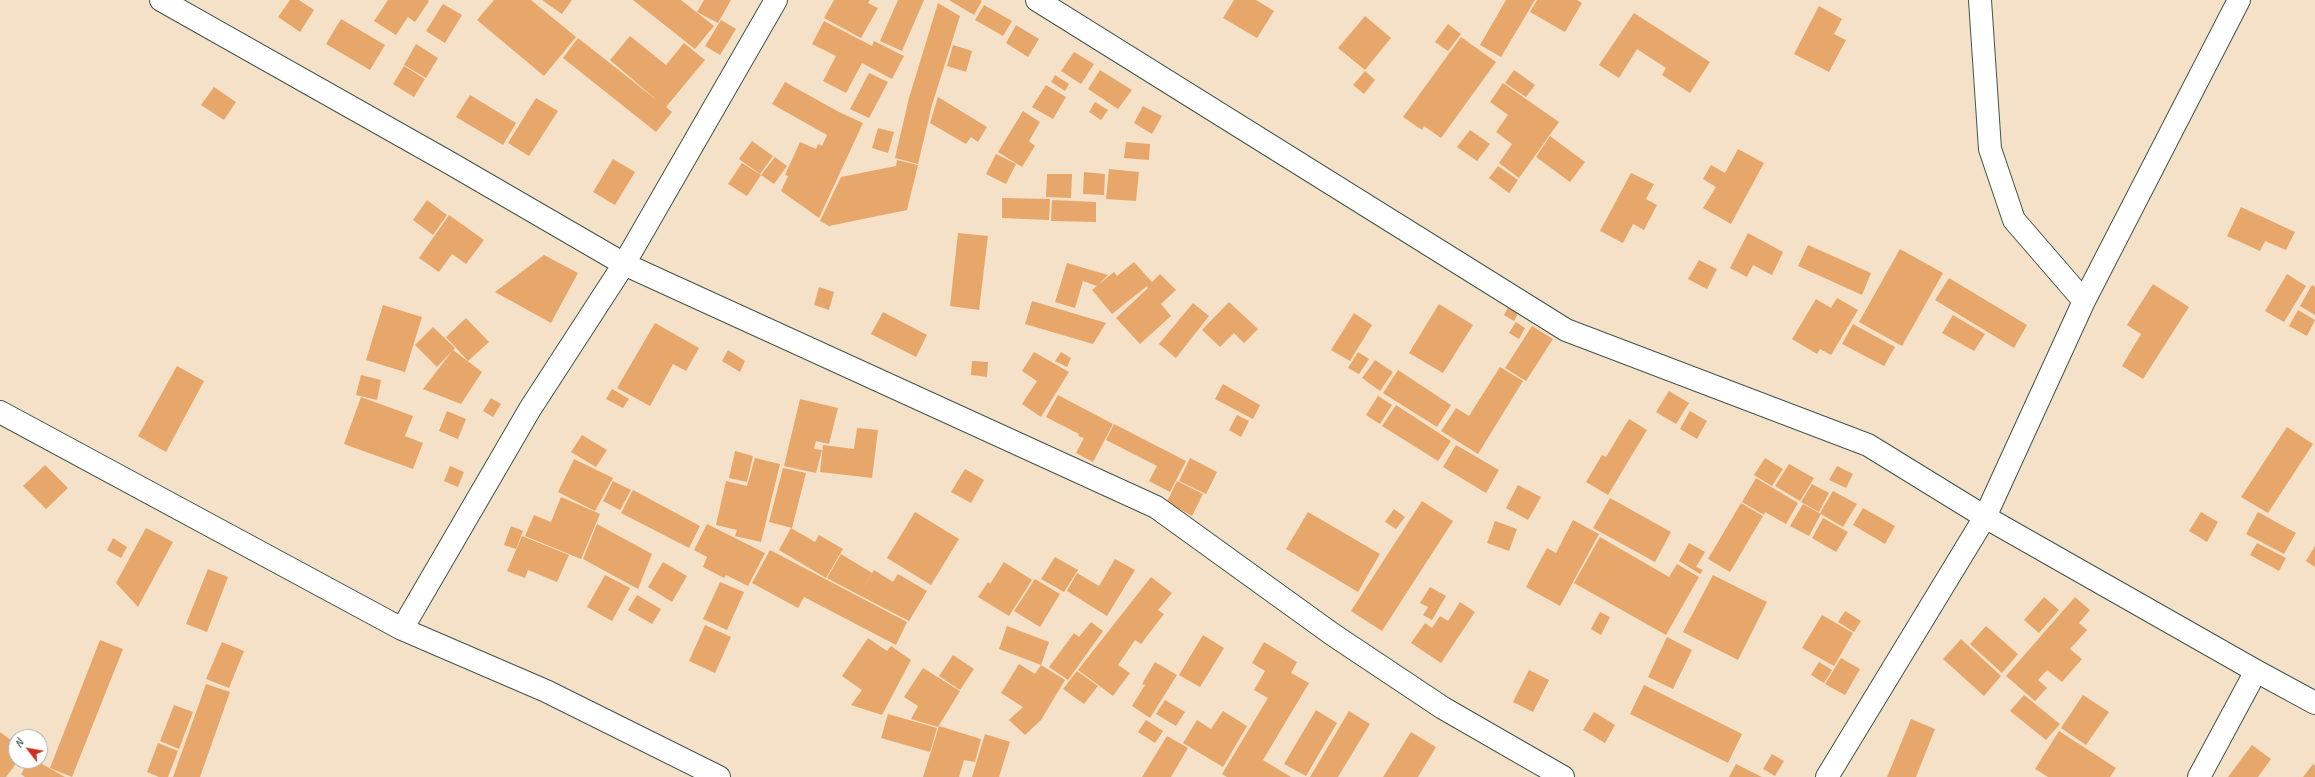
<!DOCTYPE html>
<style>
body{margin:0}
#map{position:relative;width:2315px;height:777px;overflow:hidden;background:#f4e1c7;font-family:Caveat,sans-serif}
canvas{display:block}
.north{position:absolute;left:8px;top:729px;width:40px;height:40px;box-sizing:border-box;background:#fff;border:1px solid #a5b1ae;border-radius:50%;rotate:301deg;font-size:11px;font-weight:700;line-height:16px;text-align:center;color:#1f3d34}
.north::after{content:'';display:block;margin:auto;width:14px;height:18px;background:#c8321e;clip-path:polygon(50% 0,100% 100%,50% 72%,0 100%)}
</style>
<div id="map">
<canvas width="2315" height="777"></canvas>
<div class="north">N</div>
</div>
<script>
const ctx = document.querySelector('canvas').getContext('2d');
ctx.lineJoin = 'round';
function fill(path, color) {
  ctx.fillStyle = color;
  ctx.fill(path, 'evenodd');
}
function strokePath(path, color, width, dash) {
  ctx.strokeStyle = color;
  ctx.lineWidth = width;
  ctx.lineCap = dash ? 'butt' : 'round';
  ctx.setLineDash(dash || []);
  ctx.stroke(path);
}
fill(new Path2D(`
 M290,0H299L314,10L300,32L278,17Z
 M388,0H428L429,1L415,22L408,17L396,35L374,21Z
 M494,0H531L576,37L544,76L477,20Z
 M542,0H572L562,14Z
 M633,0H681L714,26L695,49Z
 M704,0H731L718,23L697,12Z
 M834,0H870L868,3L878,8L861,38L824,18Z
 M898,0H924L902,51L880,41Z
 M949,0H980L982,1L974,15Z
 M1234,0H1256L1274,11L1257,38L1223,18Z
 M1506,0H1535L1501,57L1480,45Z
 M1537,0H1577L1582,3L1565,32L1530,12Z
 M938,3L960,16L932,105L918,164L895,158L909,98Z
 M443,4L462,15L445,43L426,31Z
 M984,5L1012,21L1003,36L975,20Z
 M1819,6L1842,19L1834,34L1846,40L1829,72L1794,54Z
 M1634,13L1710,62L1690,93L1662,75L1666,68L1637,49L1619,78L1599,65Z
 M1365,16L1391,38L1365,70L1338,48Z
 M341,19L385,45L370,70L326,44Z
 M721,20L736,29L720,55L705,46Z
 M824,21L872,46L874,41L904,56L892,79L862,63L846,93L823,81L836,56L812,44Z
 M1448,24L1461,34L1448,51L1435,42Z
 M1016,25L1039,39L1028,57L1006,43Z
 M630,36L666,65L684,43L705,60L666,107L672,112L656,132L563,58L578,38L658,101L610,60Z
 M1461,37L1496,62L1441,138L1424,126L1422,130L1403,117Z
 M416,44L438,58L426,78L404,65Z
 M953,45L972,51L966,72L947,66Z
 M1074,52L1094,64L1081,84L1061,71Z
 M404,66L425,79L414,97L393,84Z
 M1100,70L1132,90L1118,109L1088,89Z
 M1514,70L1535,85L1526,97L1505,83Z
 M1365,71L1375,80L1364,94L1353,85Z
 M869,73L888,82L869,118L850,109Z
 M1055,75L1069,84L1065,91L1051,82Z
 M785,82L839,112L863,123L819,218L781,191L788,176L785,175L800,142L816,149L818,144L822,146L827,135L772,104Z
 M1503,83L1559,122L1519,178L1499,163L1512,144L1496,132L1508,115L1490,102Z
 M1046,85L1066,97L1053,119L1032,107Z
 M214,87L236,102L224,120L201,105Z
 M470,95L516,123L503,145L456,117Z
 M938,97L987,127L978,142L971,137L966,144L930,123Z
 M536,98L558,111L529,156L508,143Z
 M1095,102L1108,110L1101,120L1089,112Z
 M1143,106L1162,116L1152,134L1134,123Z
 M1023,111L1040,122L1029,141L1035,146L1022,167L998,152Z
 M878,128L894,132L888,153L872,148Z
 M1470,130L1490,144L1477,161L1457,147Z
 M1550,136L1585,162L1570,182L1536,157Z
 M752,141L773,156L760,174L739,159Z
 M1126,142L1150,144L1149,160L1124,158Z
 M1738,149L1764,163L1731,224L1703,208L1716,187L1703,179L1711,165L1725,173Z
 M996,154L1016,164L1006,184L986,174Z
 M775,157L787,166L774,184L761,175Z
 M613,159L635,172L615,205L593,192Z
 M897,160L918,165L907,210L829,226L820,221L841,177L896,166Z
 M742,163L761,175L747,196L728,184Z
 M1498,166L1518,180L1509,193L1489,178Z
 M1109,169L1139,172L1136,201L1106,199Z
 M1084,172L1105,174L1104,195L1083,194Z
 M1631,173L1654,184L1646,199L1657,205L1644,230L1633,224L1623,243L1600,231Z
 M1047,174H1072L1071,198L1046,197Z
 M1002,198L1050,199L1049,220L1002,218Z
 M427,200L447,215L433,235L413,220Z
 M1052,200L1096,202V222L1051,221Z
 M2241,207L2295,232L2286,250L2265,241L2260,251L2227,236Z
 M449,215L484,240L466,264L452,254L439,272L419,258Z
 M958,233L988,236L979,310L950,306Z
 M1748,233L1783,252L1772,275L1753,265L1747,277L1730,268Z
 M1808,245L1871,273L1862,295L1798,266Z
 M1900,249L1943,273L1902,346L1859,322Z
 M544,255L578,273L551,323L495,292Z
 M1699,260L1717,269L1707,289L1688,279Z
 M1134,262L1152,282L1160,274L1176,290L1161,304L1171,316L1140,344L1116,318L1148,288L1147,286L1112,314L1092,290L1114,272L1117,276Z
 M1067,263L1108,275L1097,286L1083,281L1075,308L1055,302Z
 M2287,274L2306,286L2284,322L2265,311Z
 M1949,278L2027,325L2014,348L1935,300Z
 M2153,284L2189,307L2143,379L2122,366L2141,334L2127,325Z
 M2312,285L2315,287V315L2300,306Z
 M819,287L834,292L829,310L814,305Z
 M1837,298L1858,310L1831,355L1820,349L1817,354L1792,339L1816,299L1831,308Z
 M1032,301L1106,323L1093,344L1025,324Z
 M1229,302L1258,329L1244,343L1234,333L1220,347L1202,330Z
 M1193,303L1209,316L1176,358L1159,344Z
 M1439,304L1473,325L1443,373L1409,353Z
 M1510,304L1520,310L1514,321L1504,315Z
 M383,305L422,317L405,372L366,360Z
 M2298,310L2315,320L2307,336L2289,326Z
 M883,312L927,335L916,357L871,334Z
 M1354,313L1372,325L1350,361L1331,350Z
 M1953,315L1985,334L1974,351L1942,333Z
 M466,318L489,342L468,361L446,337Z
 M1516,322L1525,328L1519,339L1509,333Z
 M655,323L699,348L686,371L673,364L650,406L617,388Z
 M1853,324L1895,347L1884,366L1842,344Z
 M1532,326L1553,339L1526,381L1505,368Z
 M433,327L455,348L437,367L415,345Z
 M453,350L482,372L461,404L423,389Z
 M728,350L745,361L740,372L722,361Z
 M1034,352L1069,372L1041,417L1022,404L1037,381L1022,371Z
 M1061,352L1071,358L1067,367L1055,361Z
 M1358,352L1369,359L1359,374L1348,368Z
 M1375,360L1393,372L1380,391L1362,378Z
 M972,361L988,362L987,377L971,375Z
 M177,366L204,381L166,452L138,436Z
 M1500,367L1523,381L1478,454L1441,431L1456,408L1469,416Z
 M1398,370L1451,405L1437,427L1383,393Z
 M361,375L381,380L377,400L356,395Z
 M1223,384L1260,405L1253,419L1215,399Z
 M612,389L629,399L623,408L606,399Z
 M1669,391L1689,403L1676,424L1656,412Z
 M1058,395L1113,424L1093,462L1076,453L1084,438L1078,436L1079,434L1046,417Z
 M1378,396L1392,405L1380,424L1366,415Z
 M361,397L413,416L405,436L423,443L413,469L344,444Z
 M491,398L501,404L493,417L483,411Z
 M800,399L838,408L829,444L816,441L814,449L822,450L816,473L784,466Z
 M1396,405L1451,441L1438,461L1382,426Z
 M447,411L466,419L458,439L439,431Z
 M1690,411L1707,421L1697,439L1680,429Z
 M1237,415L1249,421L1241,437L1229,430Z
 M1629,419L1647,430L1608,495L1586,482L1602,455L1606,457Z
 M1114,424L1186,461L1170,492L1149,481L1157,466L1106,440Z
 M2287,427L2313,444L2268,513L2241,497Z
 M857,428L878,430L872,478L820,472L823,445L854,449Z
 M582,435L607,450L596,467L571,452Z
 M1456,445L1499,470L1486,493L1443,467Z
 M735,451L753,456L747,482L729,478Z
 M755,458L780,464L761,542L735,536L737,530L716,525L726,481L747,486Z
 M1190,458L1217,472L1206,494L1179,481Z
 M1765,458L1783,469L1772,486L1754,475Z
 M574,459L613,478L595,511L558,492Z
 M1789,464L1814,478L1800,501L1775,486Z
 M45,465L68,488L46,509L23,486Z
 M450,466L464,472L458,487L444,481Z
 M1837,466L1853,474L1846,488L1829,480Z
 M783,468L806,473L792,528L769,522Z
 M965,469L984,480L971,503L951,492Z
 M1756,478L1798,503L1786,524L1765,512L1764,515L1742,502Z
 M613,481L631,490L620,510L603,501Z
 M1177,481L1203,494L1192,516L1167,502Z
 M1812,484L1829,493L1819,512L1801,502Z
 M1518,485L1541,497L1528,520L1506,508Z
 M633,490L700,526L689,548L621,513Z
 M1833,491L1857,504L1843,527L1821,514L1809,536L1790,526L1803,504L1821,514L1820,513Z
 M561,497L600,514L581,559L525,536L534,515L551,522Z
 M1610,498L1671,532L1655,562L1593,528Z
 M1422,501L1453,521L1382,631L1351,611Z
 M1741,503L1763,516L1730,572L1708,559Z
 M1863,508L1895,526L1885,544L1853,525Z
 M1394,509L1405,517L1396,529L1385,522Z
 M915,512L959,539L931,585L887,558Z
 M1308,512L1380,554L1358,592L1286,549Z
 M2201,512L2218,522L2207,542L2189,531Z
 M2258,512L2296,533L2284,554L2246,534Z
 M1823,518L1848,532L1836,552L1812,538Z
 M1573,520L1599,534L1560,606L1526,587L1547,548L1556,553Z
 M1495,521L1517,529L1509,551L1487,543Z
 M597,524L652,554L638,589L583,559Z
 M707,524L765,553L748,586L726,575L724,578L703,567L707,557L694,550Z
 M511,526L523,531L516,549L504,545Z
 M146,528L173,542L138,607L116,583Z
 M791,528L815,542L819,535L843,549L826,578L779,550Z
 M522,536L569,555L557,582L528,570L525,578L507,571Z
 M1600,537L1669,577L1677,564L1699,577L1666,635L1574,583Z
 M113,538L127,547L121,558L107,550Z
 M1689,543L1705,552L1696,567L1703,570L1700,574L1679,561Z
 M2257,543L2286,558L2279,571L2250,555Z
 M2315,546V567L2306,561Z
 M770,550L907,622L896,645L804,597L798,608L752,583Z
 M841,554L872,573L859,595L827,578Z
 M1055,557L1078,570L1064,592L1041,579Z
 M1115,559L1135,570L1107,616L1067,591L1077,573L1099,586Z
 M663,562L687,576L672,602L648,587Z
 M1004,562L1032,580L1009,616L978,597L988,582L990,584Z
 M208,569L228,577L207,632L186,624Z
 M874,570L893,582L898,574L927,591L909,621L859,595Z
 M605,575L630,588L612,621L587,607Z
 M1713,575L1767,602L1738,660L1683,632Z
 M1151,577L1172,593L1158,610L1164,614L1141,644L1135,640L1118,665L1130,673L1113,696L1078,670Z
 M1035,579L1060,594L1040,627L1014,611Z
 M720,582L744,592L727,630L703,619Z
 M1430,587L1446,596L1432,620L1423,615L1428,607L1420,603Z
 M637,595L661,609L652,624L628,610Z
 M2044,597L2059,610L2039,633L2024,620Z
 M2075,597L2090,610L2079,623L2087,630L2070,649L2082,659L2062,682L2047,670L2038,680L2047,688L2035,701L2006,676Z
 M1460,602L1475,612L1441,663L1411,643L1425,623L1432,628L1440,616L1448,621Z
 M1845,611L1861,621L1854,632L1838,622Z
 M1600,612L1610,617L1601,635L1591,629Z
 M1822,615L1853,633L1834,666L1802,648Z
 M1091,622L1103,631L1068,680L1049,667L1074,633L1079,637Z
 M705,625L731,637L715,673L689,661Z
 M1007,626L1049,642L1041,665L999,649Z
 M1986,626L2018,654L2002,673L1970,644Z
 M1203,635L1224,648L1200,687L1179,675Z
 M1667,637L1692,650L1673,689L1648,677Z
 M868,638L887,651L891,646L911,660L882,715L851,705L862,690L842,676Z
 M1961,639L2001,676L1984,696L1943,659Z
 M100,640L123,649L72,777L50,768Z
 M222,642L244,651L229,688L206,679Z
 M1264,642L1297,662L1291,673L1309,683L1263,760L1291,777H1227L1222,774L1268,698L1254,690L1265,671L1252,663Z
 M953,655L974,669L960,690L939,676Z
 M1841,658L1860,669L1845,695L1825,684Z
 M1155,662L1177,675L1150,718L1132,706L1145,685L1142,684Z
 M1819,662L1832,670L1824,683L1811,675Z
 M1019,664L1035,674L1041,665L1065,680L1041,720L1025,735L1009,720L1023,707L1001,693Z
 M923,668L960,691L938,727L911,719L918,706L904,697Z
 M1529,670L1549,680L1533,712L1513,702Z
 M1077,671L1098,686L1084,704L1063,689Z
 M206,684L230,692L200,777H173Z
 M1644,685L1742,734L1728,763L1630,714Z
 M2024,695L2060,724L2046,740L2010,711Z
 M2083,695L2109,712L2086,745L2061,728Z
 M1165,700L1185,712L1176,726L1156,714Z
 M174,705L193,712L179,749L160,741Z
 M1316,710L1337,723L1306,776L1284,764Z
 M1223,711L1247,726L1223,767L1183,743L1197,720L1211,729Z
 M1349,711L1370,724L1338,777H1310Z
 M1594,712L1615,725L1605,743L1583,730Z
 M888,714L937,728L930,752L881,738Z
 M1911,719L1935,729L1916,777H1887Z
 M1146,720L1163,731L1155,743L1138,732Z
 M939,726L981,739L975,762L964,760L959,777H923Z
 M2059,731L2116,768L2110,777H2048L2035,769Z
 M0,732L16,744V761H18L6,777H0Z
 M1411,732L1436,747L1418,777H1383Z
 M985,734L1010,742L999,777H972Z
 M1167,736L1188,748L1171,777H1142Z
 M158,743L178,751L168,777H159L147,772Z
 M2252,745L2271,759L2258,777H2228Z
 M1772,754L1784,761L1775,776L1763,769Z
 M29,761H37L65,777H25L21,774Z
 M1736,764L1762,777H1729Z
 M2313,764L2315,766V777H2303Z`), '#e7a76b');
const street = new Path2D(`
 M161,0L450,163L624,264L1156,507L1332,634L1443,708L1563,777
 M1037,0L1566,330L1868,445L1985,517L2256,671L2315,703
 M1980,0L1990,149L2014,220L2084,301
 M0,412L402,629L546,691L719,777
 M402,629L530,409L624,264L776,0
 M1827,777L1985,517L2084,301L2239,0
 M2199,777L2256,671`);
strokePath(street, '#3f564a', 24);
strokePath(street, '#fff', 22);
</script>
